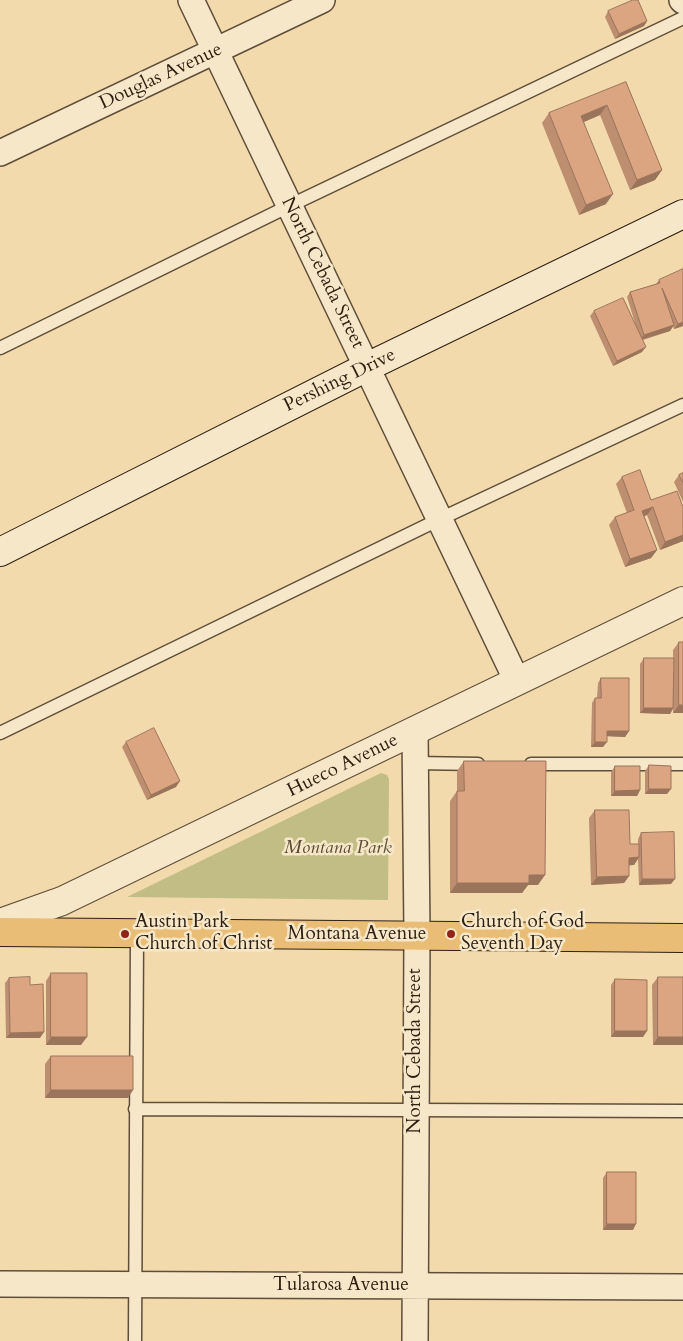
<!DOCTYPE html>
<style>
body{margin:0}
canvas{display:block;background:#f2daac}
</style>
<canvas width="683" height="1341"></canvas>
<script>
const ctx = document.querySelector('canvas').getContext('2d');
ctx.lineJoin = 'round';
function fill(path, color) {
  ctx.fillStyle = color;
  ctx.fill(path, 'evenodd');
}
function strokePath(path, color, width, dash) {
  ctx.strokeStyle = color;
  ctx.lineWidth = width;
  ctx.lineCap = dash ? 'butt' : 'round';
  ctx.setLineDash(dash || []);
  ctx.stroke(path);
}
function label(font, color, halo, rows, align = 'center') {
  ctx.font = font + ' Cardo,serif';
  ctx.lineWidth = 5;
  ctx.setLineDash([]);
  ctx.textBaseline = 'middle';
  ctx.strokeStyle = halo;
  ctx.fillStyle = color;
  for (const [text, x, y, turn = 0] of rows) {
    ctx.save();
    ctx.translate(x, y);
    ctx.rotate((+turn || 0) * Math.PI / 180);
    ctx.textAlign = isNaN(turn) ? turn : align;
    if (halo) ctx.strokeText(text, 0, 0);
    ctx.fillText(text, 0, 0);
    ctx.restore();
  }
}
fill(new Path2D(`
 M381,773L387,775L389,779L388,900L127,897Z`), '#c2bd84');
const service = new Path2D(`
 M0,348L289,206L683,18
 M0,733L440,519L683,405
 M415,763L478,764
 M531,764H683
 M135,1109L683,1111
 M135,1341L137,933`);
const minor = new Path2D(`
 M191,0L517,681
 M682,0L683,1
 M0,153L322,0
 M415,731L417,935L415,1341
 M0,1284L683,1287`);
const tertiary = new Path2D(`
 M0,923L62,901L683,601`);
const secondary = new Path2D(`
 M0,552L367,367L683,214`);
const primary = new Path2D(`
 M0,932L683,938`);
strokePath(service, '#5f4e39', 15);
strokePath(minor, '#5f4e39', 28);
strokePath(tertiary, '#5f4e39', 30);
strokePath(secondary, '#2e2013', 30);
strokePath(primary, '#2e2013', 30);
strokePath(service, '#f7e7c9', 12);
strokePath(minor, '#f7e7c9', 25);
strokePath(tertiary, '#f7e7c9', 28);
strokePath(secondary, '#f7e7c9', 28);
strokePath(primary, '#e9bd76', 28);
fill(new Path2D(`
 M608,11L647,21L644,26L615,39L605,17Z
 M626,82L662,170L655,180L630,190L600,115L584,122L606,204L579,215L542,123L549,113Z
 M659,280L683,326L674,329L673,326L670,331L643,340L642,352L613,366L590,316L594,311L635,323L627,297L630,292L656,284Z
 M683,473V502L674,482L679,475Z
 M622,477L651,500L683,507V541L660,550L647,515L644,516L657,550L651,558L625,567L609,525L615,517L627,513L616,484Z
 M679,642L683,713H673V709L670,714L640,713V664L644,658H673V650Z
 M601,678L629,731L625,737L607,736L603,747H591L592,703L595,698H597L598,683Z
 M126,742L176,787L147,800L122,747Z
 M464,761L538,885H528L522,893H450V801L457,791V771Z
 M649,765L667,794H645V771Z
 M615,766L640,790L637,796H611V772Z
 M595,810L630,844H638V839L641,833L671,884L639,885L638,859L634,865H629V876L624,883L591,885L589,818Z
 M51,973L81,1045H46V981Z
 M658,977H683V1045H653L652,985Z
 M9,978L30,985L40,1038H6L5,983Z
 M615,979L643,1037H611V985Z
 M51,1056L128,1098H45V1064Z
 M607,1172L633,1230H603V1178Z`), '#bd8e70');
fill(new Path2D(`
 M647,21L644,26L615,39L619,34Z
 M607,105L600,115L574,126L581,116Z
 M662,170L655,180L630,190L637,180Z
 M613,194L606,204L579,215L586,205Z
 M683,322V326L674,329L678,324Z
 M674,325L670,331L640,340L644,335Z
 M646,347L642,352L613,366L617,361Z
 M653,507L647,515L637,519L642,511Z
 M683,535V541L660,550L665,542Z
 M657,550L651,558L625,567L630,559Z
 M679,705H683V713H673Z
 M644,708H673L670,714L640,713Z
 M607,731H629L625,737L603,736Z
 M595,742H607L603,747H591Z
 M180,781L176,787L147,800L151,795Z
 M649,789H671L667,794H645Z
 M640,790L637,796H611L615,791Z
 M639,857L634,865L624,866L629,858Z
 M529,875H545L538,885H528L522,893H450L457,883Z
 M629,876L624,883L591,885L597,877Z
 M642,879H675L671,884L639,885Z
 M615,1031H647L643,1037H611Z
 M44,1032L40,1038H6L10,1033Z
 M51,1037H87L81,1045H46Z
 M658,1037H683V1045H653Z
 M51,1090H133L128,1098H45Z
 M607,1224H636L633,1230H603Z`), '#9a745b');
const building = new Path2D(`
 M633,0H638L647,21L619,34L608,11Z
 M626,82L662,170L637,180L607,105L581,116L613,194L586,205L549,113Z
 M683,269V322L678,324L662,288L674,325L644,335L630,292L660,283L659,280Z
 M623,298L646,347L617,361L594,311Z
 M640,470L651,500L677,491L683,507V535L665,542L653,507L642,511L657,550L630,559L615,517L634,510L622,477Z
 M683,473V483L679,475Z
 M679,642H683V705H679Z
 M644,658H674L673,708H644Z
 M601,678H629V731H607V742H595V698H601Z
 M154,728L180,781L151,795L126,742Z
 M464,761H546L545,875H529V883H457V791H464Z
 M649,765L671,766V789H649Z
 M615,766H640V790L615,791Z
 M595,810H629L630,844H639V857L629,858V876L597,877Z
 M674,832L675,879H642L641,833Z
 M51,973H87V1037H51Z
 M30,977V985L43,984L44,1032L10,1033L9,978Z
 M658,977H683V1037H658Z
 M615,979L647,980V1031H615Z
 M51,1056H133V1090H51Z
 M607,1172H636V1224H607Z`);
fill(building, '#dca582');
strokePath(building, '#9a745b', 1);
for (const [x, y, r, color] of [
 [125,934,5,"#8f2418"],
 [451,934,5,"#8f2418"]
]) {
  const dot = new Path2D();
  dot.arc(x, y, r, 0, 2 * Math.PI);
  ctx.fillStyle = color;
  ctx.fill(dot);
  strokePath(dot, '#f7e7c9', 2);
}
label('19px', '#2e2013', '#f7e7c9', [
 ["Douglas Avenue",161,77,-25],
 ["North Cebada Street",322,273,64],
 ["Pershing Drive",340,381,-26],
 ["Hueco Avenue",343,766,-26],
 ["Montana Avenue",357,935],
 ["North Cebada Street",416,1051,-90],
 ["Tularosa Avenue",341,1286]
]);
label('italic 19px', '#5a4f35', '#f7e7c9', [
 ["Montana Park",338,849]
]);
label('19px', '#2e2013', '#f7e7c9', [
 ["Austin Park",135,923],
 ["Church of Christ",135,945],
 ["Church of God",461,923],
 ["Seventh Day",461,945]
], 'left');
</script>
